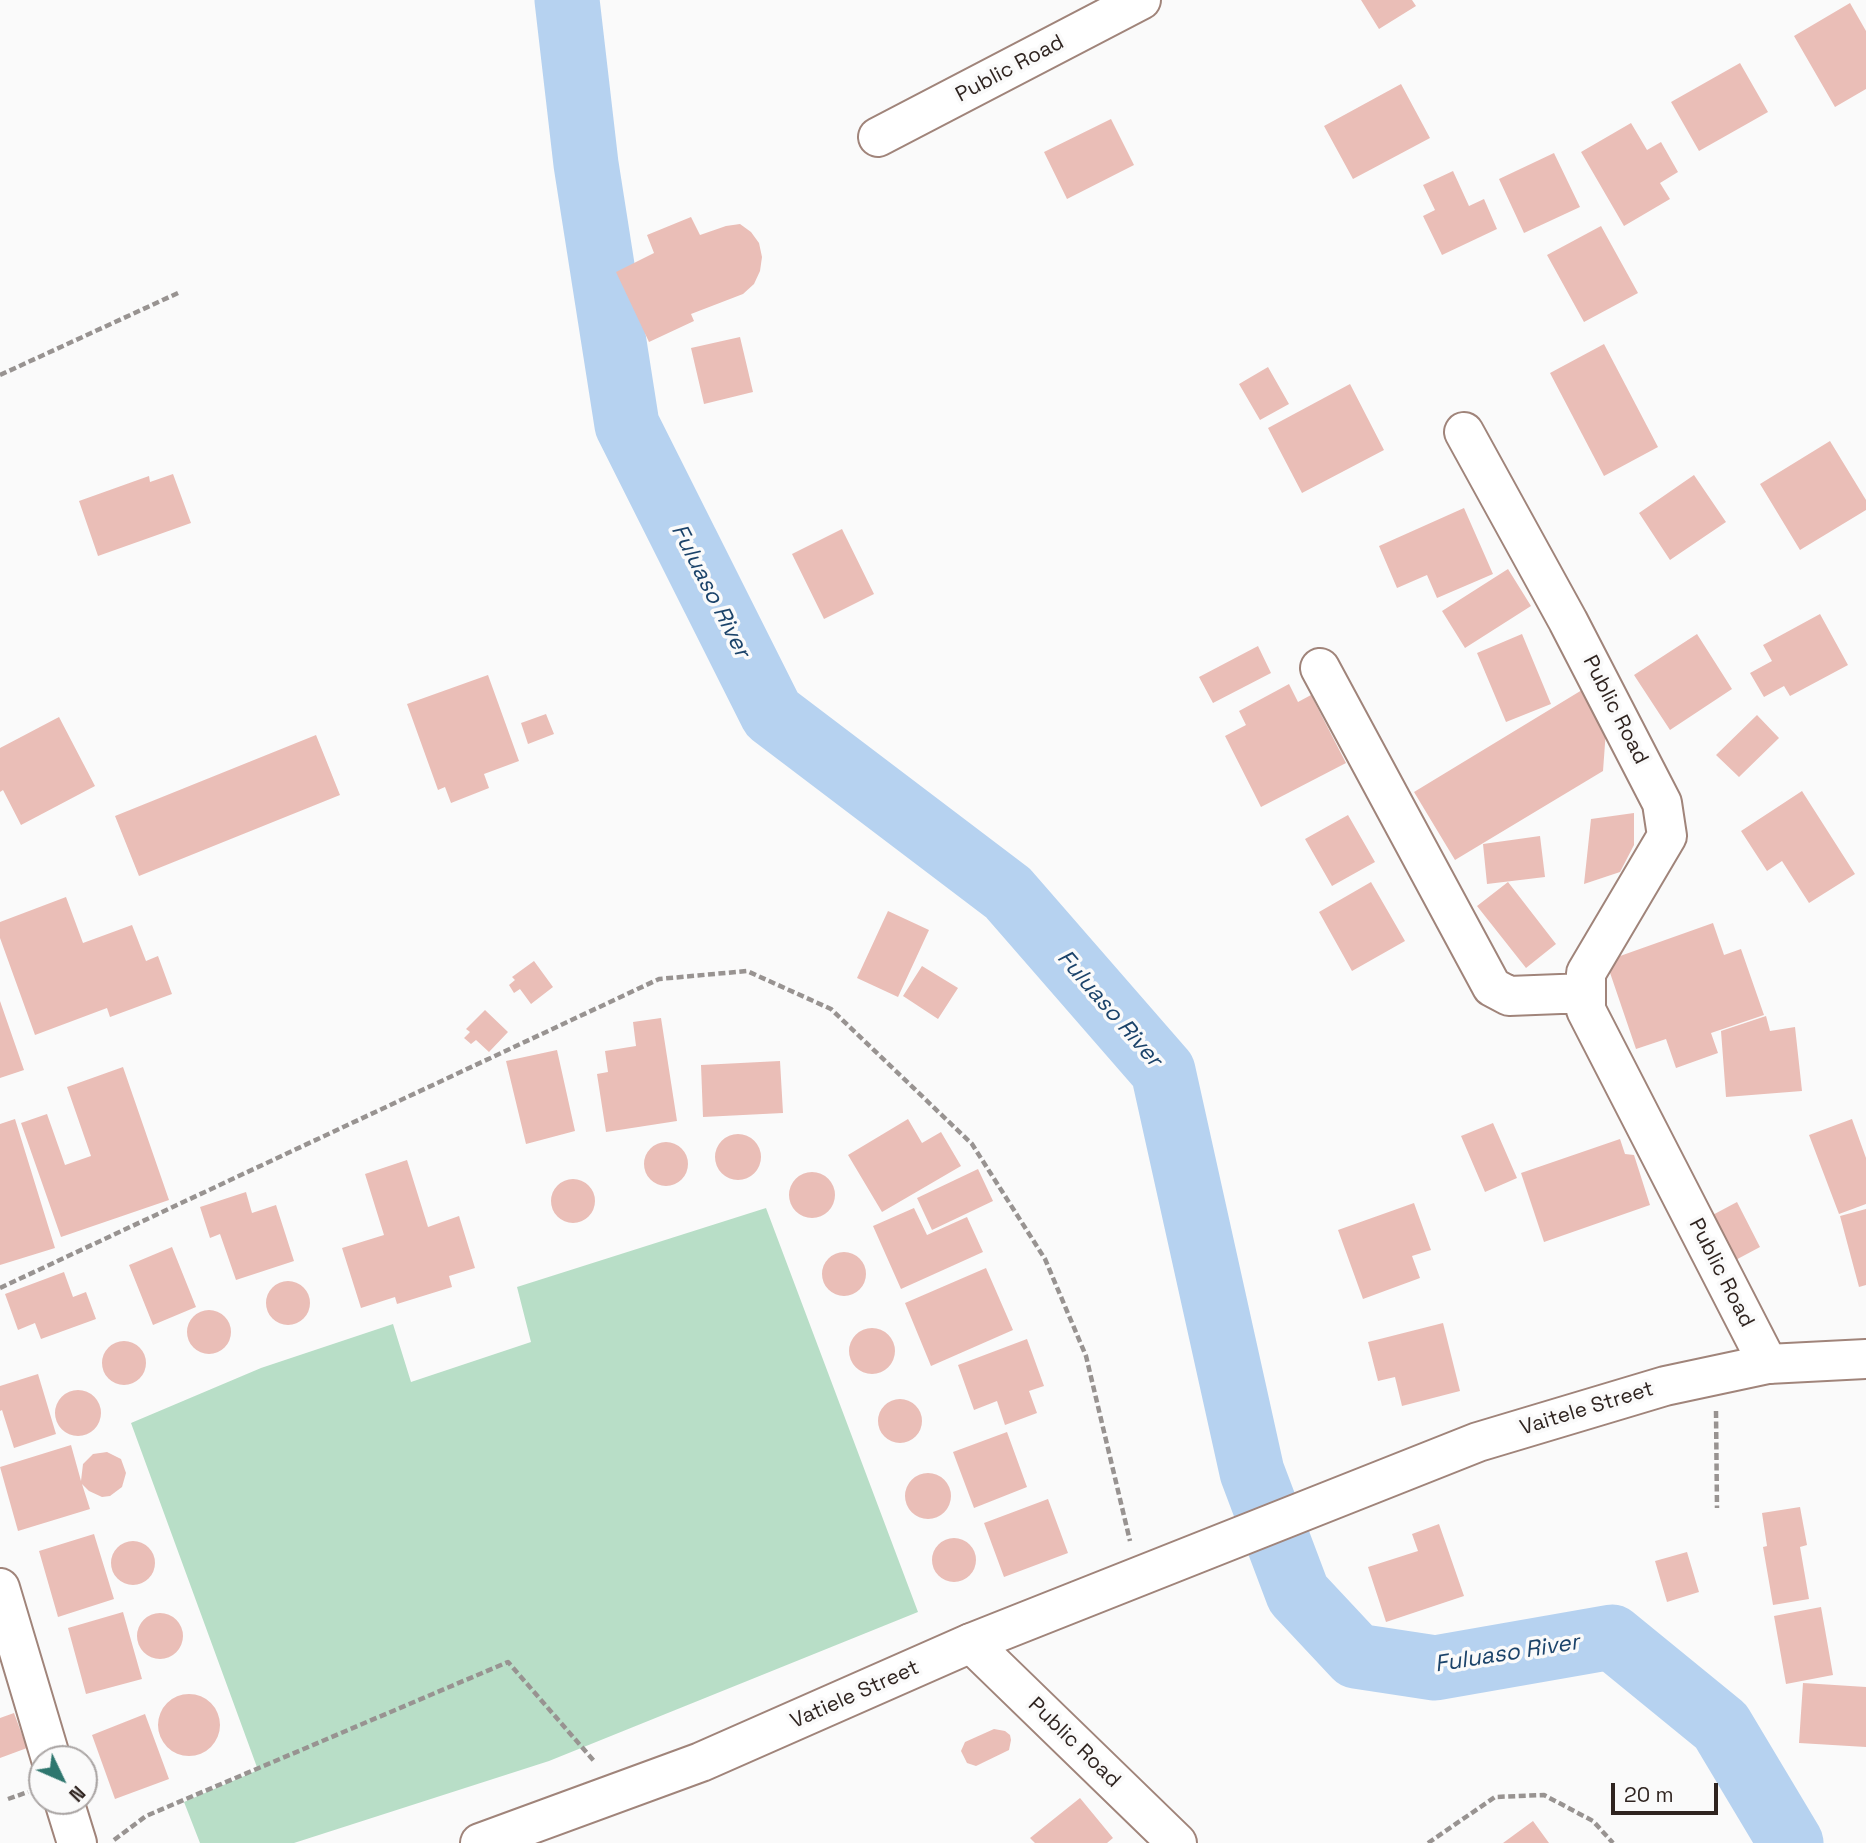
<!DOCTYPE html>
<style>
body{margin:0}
#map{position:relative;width:1866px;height:1843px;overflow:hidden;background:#fafafa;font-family:"Space Grotesk",sans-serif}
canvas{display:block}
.north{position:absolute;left:28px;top:1745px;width:70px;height:70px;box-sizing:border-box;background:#fafafa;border:2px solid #a9a4a3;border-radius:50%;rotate:134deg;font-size:19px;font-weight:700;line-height:28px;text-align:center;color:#2f2420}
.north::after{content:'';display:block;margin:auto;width:24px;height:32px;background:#2e766e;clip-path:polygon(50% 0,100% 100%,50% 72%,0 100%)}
.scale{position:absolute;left:1611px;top:1783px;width:107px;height:32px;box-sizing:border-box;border:4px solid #2f2420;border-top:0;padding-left:9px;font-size:21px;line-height:24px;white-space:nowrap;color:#2f2420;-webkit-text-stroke:5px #fafafa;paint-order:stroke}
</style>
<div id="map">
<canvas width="1866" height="1843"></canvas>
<div class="north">N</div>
<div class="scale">20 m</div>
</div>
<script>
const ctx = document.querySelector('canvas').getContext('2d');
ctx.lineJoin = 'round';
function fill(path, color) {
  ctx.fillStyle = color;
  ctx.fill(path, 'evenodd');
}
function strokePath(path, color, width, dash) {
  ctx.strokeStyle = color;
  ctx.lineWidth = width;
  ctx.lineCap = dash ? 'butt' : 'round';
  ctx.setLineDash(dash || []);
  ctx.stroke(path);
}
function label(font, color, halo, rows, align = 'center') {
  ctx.font = font + ' "Space Grotesk",sans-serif';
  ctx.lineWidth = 7;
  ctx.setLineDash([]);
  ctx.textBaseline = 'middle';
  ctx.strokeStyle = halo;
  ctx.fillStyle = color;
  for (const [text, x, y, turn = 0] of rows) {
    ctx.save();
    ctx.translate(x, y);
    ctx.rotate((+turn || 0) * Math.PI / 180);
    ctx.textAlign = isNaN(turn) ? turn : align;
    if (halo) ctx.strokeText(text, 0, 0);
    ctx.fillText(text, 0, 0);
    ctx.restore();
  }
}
fill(new Path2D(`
 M766,1208L918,1612L549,1761L294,1843H200L184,1802L258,1770L131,1423L261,1368L393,1324L411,1382L531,1342L517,1287Z`), '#b8dec7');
strokePath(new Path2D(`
 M567,0L586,164L627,425L772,714L1008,893L1163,1071L1252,1472L1298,1594L1356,1656L1435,1668L1612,1637L1721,1726L1791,1843`), '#b6d2f0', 65);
fill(new Path2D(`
 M1361,0H1412L1416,6L1379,29Z
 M1850,3L1866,31V89L1835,107L1794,36Z
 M1740,63L1768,112L1699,151L1671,102Z
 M1401,84L1430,138L1353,179L1324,126Z
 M1111,119L1134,165L1067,199L1044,152Z
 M1631,123L1647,150L1661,142L1678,172L1660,183L1670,199L1624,226L1581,152Z
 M1554,153L1580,207L1524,233L1499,179Z
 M1453,171L1469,206L1484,199L1497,229L1442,255L1423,216L1435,210L1423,185Z
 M691,217L700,235L726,226L740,224L751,232L759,243L762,257L760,271L754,284L743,294L691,314L694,321L649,342L616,272L654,253L647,235Z
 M1601,226L1638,293L1584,322L1547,255Z
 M740,337L753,392L704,404L691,348Z
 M1604,344L1658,447L1604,476L1550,373Z
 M1268,367L1289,404L1260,420L1239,384Z
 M1350,384L1384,450L1302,493L1268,428Z
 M1830,441L1866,500V510L1800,550L1760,484Z
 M173,474L191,523L98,556L79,501L149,476L150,482Z
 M1694,475L1726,522L1670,560L1639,513Z
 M1464,508L1493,574L1437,598L1427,575L1397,588L1379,546Z
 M842,529L874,594L824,619L792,554Z
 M1508,569L1531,606L1465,648L1442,611Z
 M1820,614L1848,665L1790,696L1784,686L1764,697L1750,673L1772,661L1763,645Z
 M1522,634L1551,704L1506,722L1477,653Z
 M1697,634L1732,689L1670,730L1634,675Z
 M1258,646L1271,673L1213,703L1199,677Z
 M488,675L519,761L484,774L489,788L451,803L445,787L438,790L407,704Z
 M1289,684L1298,702L1311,695L1346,763L1261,807L1225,736L1246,725L1239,711Z
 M1582,690L1606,730L1603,771L1455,860L1414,792Z
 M546,714L554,734L528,744L521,723Z
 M1757,715L1779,738L1739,777L1716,755Z
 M59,717L95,786L21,825L3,790L0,792V748Z
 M316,735L340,795L139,876L115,816Z
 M1802,791L1855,874L1809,903L1782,861L1767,871L1741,831Z
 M1634,813V845L1620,872L1584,884L1591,819Z
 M1348,815L1375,862L1332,886L1305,839Z
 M1540,836L1545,877L1487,884L1483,844Z
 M1371,882L1405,941L1352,971L1319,912Z
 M1508,882L1556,944L1526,968L1477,906Z
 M66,897L83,943L132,925L146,961L158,956L172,994L110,1017L107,1008L35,1035L0,938V922Z
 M888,911L929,930L898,997L857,978Z
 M1713,923L1724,955L1741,949L1764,1015L1711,1033L1718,1053L1676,1068L1666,1039L1636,1049L1606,961Z
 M534,961L553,987L531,1004L520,989L514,993L509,985L515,980L512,977Z
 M922,966L958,988L938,1019L903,996Z
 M0,1001L24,1070L0,1078Z
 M485,1010L508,1032L489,1052L476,1040L471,1044L464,1038L470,1032L466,1029Z
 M1766,1016L1770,1031L1795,1027L1802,1091L1726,1097L1721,1031Z
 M661,1018L677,1121L606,1132L597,1074L608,1072L605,1051L636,1046L633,1022Z
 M557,1050L575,1131L526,1144L506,1061Z
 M780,1061L783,1113L703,1117L701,1065Z
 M123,1067L169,1200L61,1237L21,1123L47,1114L65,1165L91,1156L67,1087Z
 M15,1119L55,1248L0,1265V1124Z
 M908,1119L922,1143L941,1132L961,1166L882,1212L848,1155Z
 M1852,1119L1866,1158V1204L1839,1214L1809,1135Z
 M1493,1123L1517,1178L1485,1192L1461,1136Z
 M715 1157a23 23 0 1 1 46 0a23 23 0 1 1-46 0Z
 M1620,1139L1625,1154L1634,1155L1650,1205L1544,1242L1521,1173Z
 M644 1164a22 22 0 1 1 44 0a22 22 0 1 1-44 0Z
 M407,1160L428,1227L459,1216L475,1268L449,1276L452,1287L397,1304L395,1297L361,1308L342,1248L384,1235L365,1174Z
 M978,1169L993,1201L932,1230L917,1198Z
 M789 1195a23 23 0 1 1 46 0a23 23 0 1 1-46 0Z
 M551 1201a22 22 0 1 1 44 0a22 22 0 1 1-44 0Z
 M246,1192L252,1213L276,1205L294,1261L236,1280L220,1234L210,1238L200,1207Z
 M1737,1202L1760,1247L1730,1263L1707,1218Z
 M1414,1203L1431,1250L1412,1256L1420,1278L1363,1299L1338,1230Z
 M914,1208L927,1235L967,1217L983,1252L901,1289L873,1226Z
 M1866,1209V1285L1859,1287L1840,1216Z
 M172,1247L196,1307L153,1325L129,1265Z
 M822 1274a22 22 0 1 1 44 0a22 22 0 1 1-44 0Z
 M986,1268L1013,1330L931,1366L905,1303Z
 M64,1272L73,1297L86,1292L96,1319L41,1339L35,1323L18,1330L5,1294Z
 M266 1303a22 22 0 1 1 44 0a22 22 0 1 1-44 0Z
 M187 1332a22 22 0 1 1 44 0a22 22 0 1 1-44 0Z
 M1443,1323L1460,1391L1402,1406L1395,1377L1378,1381L1368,1342Z
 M849 1351a23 23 0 1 1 46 0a23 23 0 1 1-46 0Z
 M1027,1339L1044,1386L1029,1391L1037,1413L1005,1425L997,1401L974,1410L958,1365Z
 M102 1363a22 22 0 1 1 44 0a22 22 0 1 1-44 0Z
 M38,1374L56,1434L14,1448L2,1410L0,1411V1386Z
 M55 1413a23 23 0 1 1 46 0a23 23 0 1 1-46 0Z
 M878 1421a22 22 0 1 1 44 0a22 22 0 1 1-44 0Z
 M1007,1432L1027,1487L974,1508L953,1452Z
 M71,1445L81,1481L83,1464L93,1454L107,1452L121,1459L126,1473L122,1487L110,1496L102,1497L89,1491L82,1484L90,1509L18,1531L0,1467Z
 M905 1496a23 23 0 1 1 46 0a23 23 0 1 1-46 0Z
 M1048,1499L1068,1553L1004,1577L984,1523Z
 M1800,1507L1807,1545L1800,1547L1809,1599L1773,1605L1763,1547L1767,1546L1762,1513Z
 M1439,1524L1464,1596L1386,1622L1368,1567L1418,1551L1412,1534Z
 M94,1534L114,1599L58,1617L39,1551Z
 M932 1560a22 22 0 1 1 44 0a22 22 0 1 1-44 0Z
 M111 1563a22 22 0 1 1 44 0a22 22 0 1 1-44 0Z
 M1687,1552L1699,1592L1667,1602L1655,1561Z
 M1821,1607L1833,1675L1786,1684L1774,1616Z
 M123,1612L142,1679L86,1694L68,1628Z
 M137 1636a23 23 0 1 1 46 0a23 23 0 1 1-46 0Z
 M1803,1683L1866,1687V1747L1799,1743Z
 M158 1725a31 31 0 1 1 62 0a31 31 0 1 1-62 0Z
 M14,1713L27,1748L0,1758V1718Z
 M145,1714L169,1779L115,1799L92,1735Z
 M994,1729L1005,1731L1010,1735L1011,1740L1009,1750L976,1766L967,1763L961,1751L965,1742Z
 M1080,1798L1113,1838L1107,1843H1035L1030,1838Z
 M1533,1821L1549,1843H1503Z`), '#eabeb7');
const minor = new Path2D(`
 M878,137L1141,0
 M1464,432L1568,621L1662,803L1667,836L1586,973V1010L1768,1364
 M1320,668L1492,987L1509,996L1586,993
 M971,1643L1177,1843`);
const major = new Path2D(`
 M0,1588L51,1759
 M64,1801L77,1843
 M480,1843L701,1762L971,1643L1478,1442L1665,1386L1768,1364L1866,1359`);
strokePath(minor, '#a0847a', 42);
strokePath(major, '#a0847a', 42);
strokePath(new Path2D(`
 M0,375L178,293
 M0,1288L659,979L747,971L831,1009L972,1144L1045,1259L1086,1356L1130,1541
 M1716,1411L1717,1508
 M8,1799L28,1792
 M114,1840L146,1816L508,1662L594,1761
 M1428,1843L1495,1797L1544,1795L1593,1821L1613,1843`), '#989391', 4.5, [7, 3.5]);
strokePath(minor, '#fff', 38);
strokePath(major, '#fff', 38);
label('21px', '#2f2420', '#fafafa', [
 ["Public Road",1010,69,-28],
 ["Public Road",1615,710,63],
 ["Public Road",1721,1273,63],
 ["Vaitele Street",1587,1409,-17],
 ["Vatiele Street",855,1695,-24],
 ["Public Road",1074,1743,44]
]);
label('italic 23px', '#1b436a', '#fafafa', [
 ["Fuluaso River",710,591,63],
 ["Fuluaso River",1109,1009,49],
 ["Fuluaso River",1507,1654,-9]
]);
</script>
